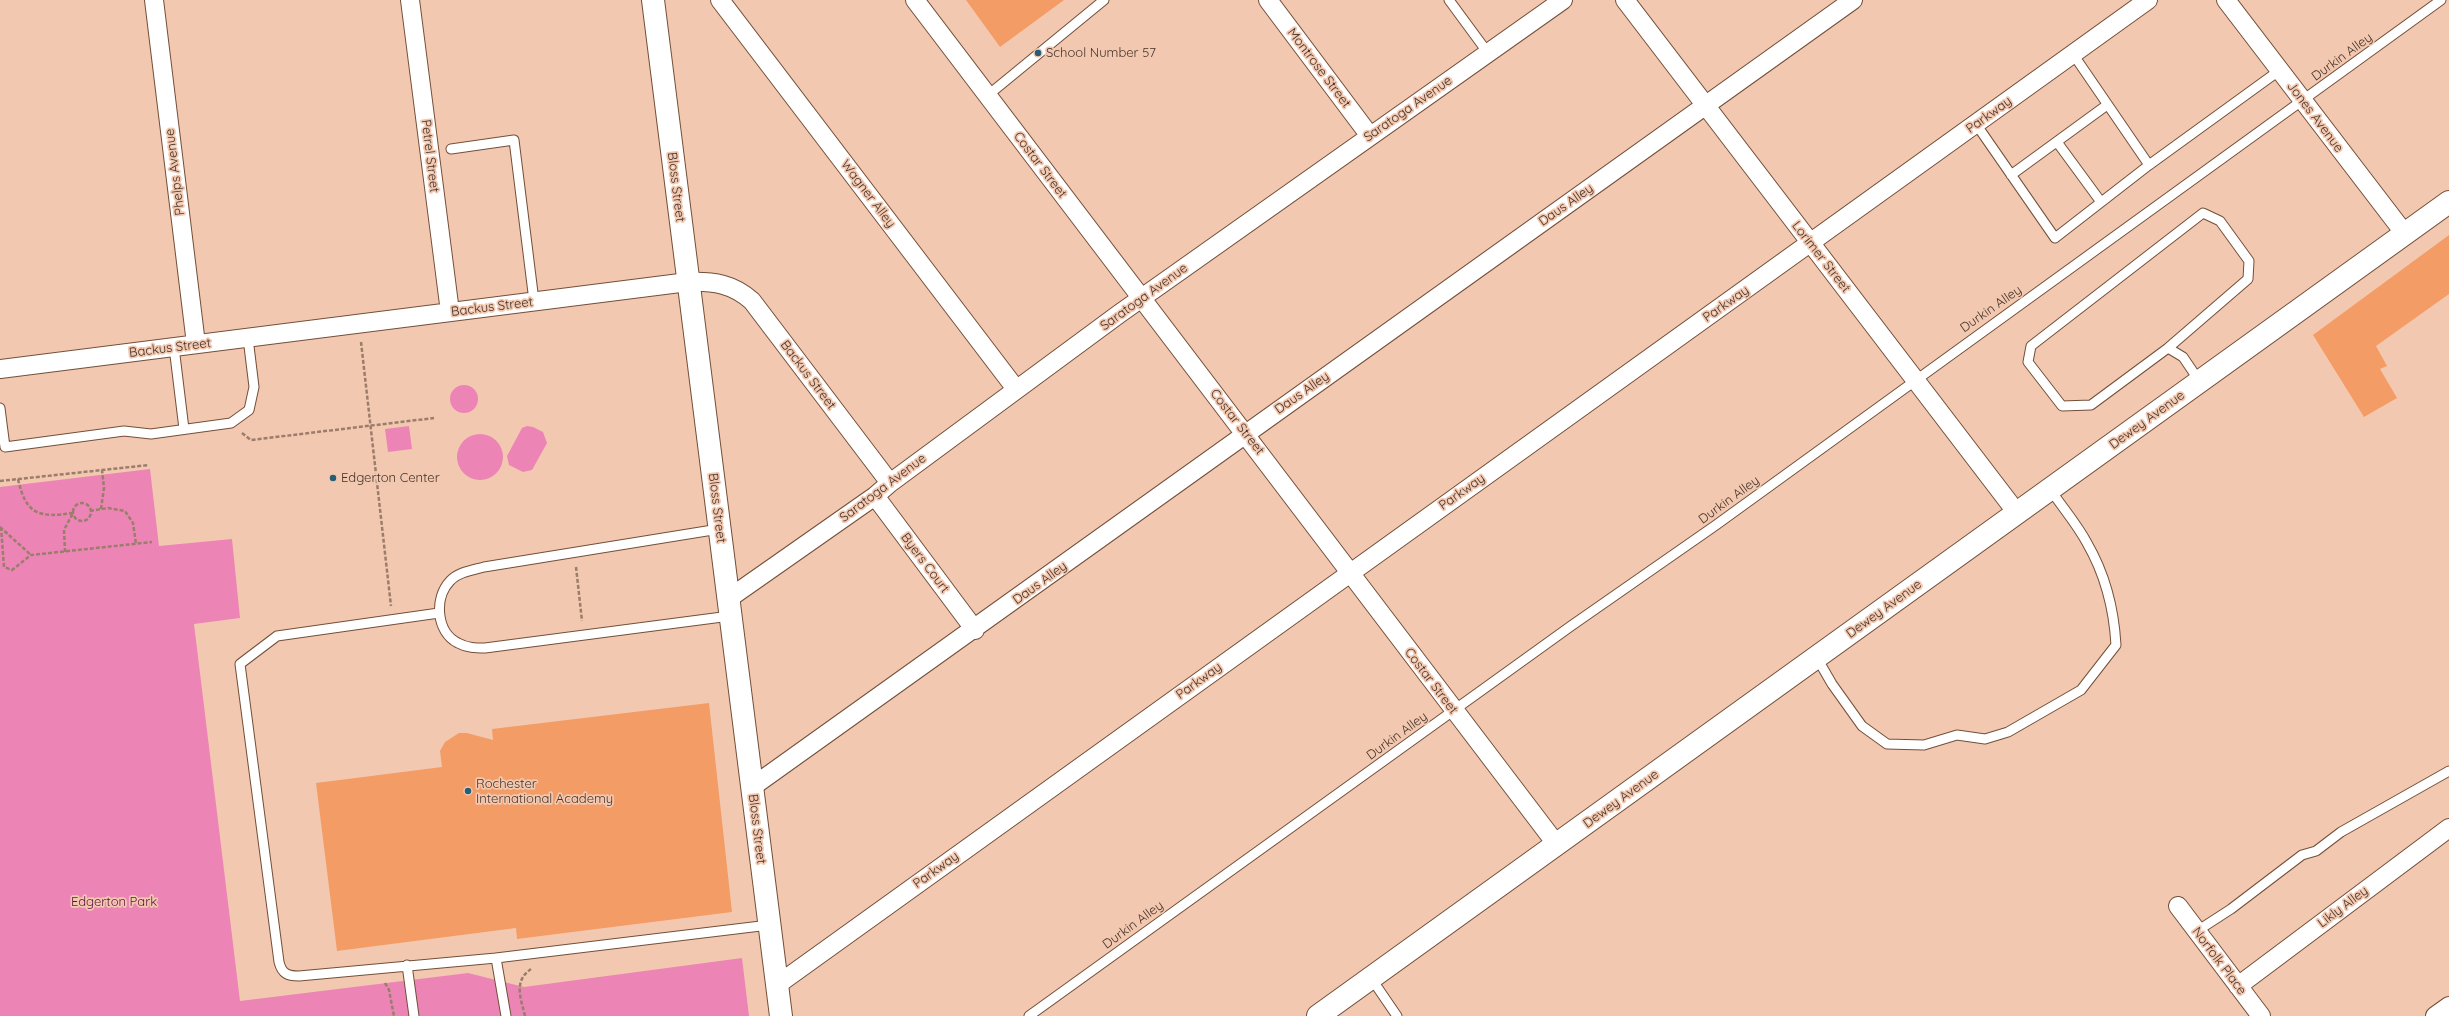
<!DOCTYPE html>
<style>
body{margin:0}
canvas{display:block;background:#f3c8b0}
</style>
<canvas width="2449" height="1016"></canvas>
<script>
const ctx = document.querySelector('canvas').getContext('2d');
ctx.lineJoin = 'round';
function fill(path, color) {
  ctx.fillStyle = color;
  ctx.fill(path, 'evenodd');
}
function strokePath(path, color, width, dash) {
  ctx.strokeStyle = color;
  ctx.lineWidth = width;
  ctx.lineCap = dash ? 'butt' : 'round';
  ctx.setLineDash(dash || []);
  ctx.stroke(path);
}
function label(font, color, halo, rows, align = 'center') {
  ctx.font = font + ' Quicksand,sans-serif';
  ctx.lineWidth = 3.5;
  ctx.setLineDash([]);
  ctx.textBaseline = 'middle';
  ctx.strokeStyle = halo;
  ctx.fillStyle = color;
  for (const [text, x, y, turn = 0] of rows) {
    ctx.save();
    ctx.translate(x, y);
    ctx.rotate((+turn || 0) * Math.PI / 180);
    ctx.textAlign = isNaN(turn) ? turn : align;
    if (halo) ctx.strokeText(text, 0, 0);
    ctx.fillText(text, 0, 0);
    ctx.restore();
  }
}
fill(new Path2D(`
 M450 399a14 14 0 1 1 28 0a14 14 0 1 1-28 0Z
 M409,426L412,449L388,452L385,429Z
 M527,426L533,427L543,432L547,443L532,470L523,472L509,465L507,456L522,428Z
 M457 457a23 23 0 1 1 46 0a23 23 0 1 1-46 0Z
 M150,469L159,546L232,539L240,618L194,624L240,1001L468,973L524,987L742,958L749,1016H0V487Z`), '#ec85b5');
fill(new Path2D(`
 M966,0H1064L1000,47Z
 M2449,235V294L2376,346L2387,366L2380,369L2397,398L2364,417L2313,335Z
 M709,703L732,912L517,939L516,928L337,951L316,783L442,767L440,751L445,742L459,733H467L493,740L492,729Z`), '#f49c66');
const service = new Path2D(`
 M1449,0L1488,53
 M987,96L1104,0
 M1976,124L2055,238L2149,165L2073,54
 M2057,142L2101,202
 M451,149L514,140L534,301
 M2149,165L2280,70
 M2011,175L2107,105
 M174,347L184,429
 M2168,348L2248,279L2249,261L2220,221L2203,213L2031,346L2028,362L2062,406L2091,405L2168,348L2183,357L2200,382
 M0,408L5,447L124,431L151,434L231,423L249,410L254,387L248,338
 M719,529L484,567C473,570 458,572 450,581C434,598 436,632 458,643C467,648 476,648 485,648L730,616
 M439,613L277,636L240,664L279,962C282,974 288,976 299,976L496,958L769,925
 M1817,658L1832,684L1862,726L1887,744L1924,745L1957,735L1985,739L2008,732L2081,690L2116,645C2114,610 2105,574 2087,543C2077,524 2062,507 2050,489
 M2197,931L2231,909L2302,855L2316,851L2341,832L2449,771
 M496,958L506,1016
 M407,965L414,1016
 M1371,978L1397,1016
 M1029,1016L1571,626L1716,525L2441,0`);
const minor = new Path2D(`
 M154,0L196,344
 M410,0L450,312
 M720,0L1016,389
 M915,0L1557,845
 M1268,0L1370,136
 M1625,0L2017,513
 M2226,0L2405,234
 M0,369L688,282C714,281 733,284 752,301L890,483
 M875,496L975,630
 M728,599L875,496L890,483L1119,314L1563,0
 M752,787L1853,0
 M2178,906L2261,1016
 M777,985L2148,0
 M2238,986L2449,828
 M2435,1016L2449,1006`);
const tertiary = new Path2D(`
 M653,0L781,1016
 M1318,1016L2449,202`);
strokePath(service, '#734f39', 11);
strokePath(minor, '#734f39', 20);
strokePath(tertiary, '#734f39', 24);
strokePath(new Path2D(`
 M361,342L391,606
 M242,433L251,440L434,418
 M18,479C26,515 39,518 73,513
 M0,481L149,465
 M73 512a9 9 0 1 1 18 0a9 9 0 1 1-18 0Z
 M101,509L104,488L102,470
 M90,511L108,508L125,511L133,523L136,544
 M0,527L31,555
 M1,527L4,567L12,570L31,555L152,542
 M65,552L64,530L73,513
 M576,567L582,621
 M385,983L389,990L394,1016
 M525,1016C521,999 513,981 531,969`), '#9b7d6c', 2.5, [4, 2]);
strokePath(service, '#fff', 9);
strokePath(minor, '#fff', 18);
strokePath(tertiary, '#fff', 22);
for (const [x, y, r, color] of [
 [1038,53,4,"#265e78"],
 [333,478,4,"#265e78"],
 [468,791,4,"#265e78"]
]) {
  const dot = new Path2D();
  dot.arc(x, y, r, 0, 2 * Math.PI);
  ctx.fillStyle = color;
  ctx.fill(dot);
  strokePath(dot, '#f3c8b0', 1.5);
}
label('13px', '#433228', '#f3c8b0', [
 ["School Number 57",1046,53],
 ["Edgerton Center",341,478],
 ["Rochester",476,784],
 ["International Academy",476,799]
], 'left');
label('13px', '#433228', '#f3c8b0', [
 ["Durkin Alley",2342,57,-36],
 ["Montrose Street",1319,68,53],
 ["Saratoga Avenue",1408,109,-35],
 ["Parkway",1989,115,-36],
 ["Jones Avenue",2315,117,53],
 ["Petrel Street",430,156,83],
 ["Costar Street",1040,165,53],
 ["Phelps Avenue",175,172,-97],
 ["Bloss Street",676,187,83],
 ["Wagner Alley",868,194,53],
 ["Daus Alley",1566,205,-35],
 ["Lorimer Street",1821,257,52],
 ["Saratoga Avenue",1144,297,-36],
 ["Parkway",1726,304,-35],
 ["Backus Street",492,307,-7],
 ["Durkin Alley",1991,309,-35],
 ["Backus Street",170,348,-7],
 ["Backus Street",808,375,53],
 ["Daus Alley",1302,393,-35],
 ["Dewey Avenue",2147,420,-36],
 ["Costar Street",1237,422,52],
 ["Saratoga Avenue",883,488,-37],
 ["Parkway",1462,492,-35],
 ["Durkin Alley",1729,500,-36],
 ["Bloss Street",717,508,83],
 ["Byers Court",925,563,53],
 ["Daus Alley",1040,583,-36],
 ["Dewey Avenue",1884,609,-36],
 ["Parkway",1199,681,-36],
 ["Costar Street",1431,681,53],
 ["Durkin Alley",1397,736,-36],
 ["Dewey Avenue",1621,799,-36],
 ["Bloss Street",757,829,83],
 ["Parkway",936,870,-36],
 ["Likly Alley",2343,907,-37],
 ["Durkin Alley",1133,925,-36],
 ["Norfolk Place",2219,961,53]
]);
label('13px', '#5a1139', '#f3c8b0', [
 ["Edgerton Park",114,902]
]);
</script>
